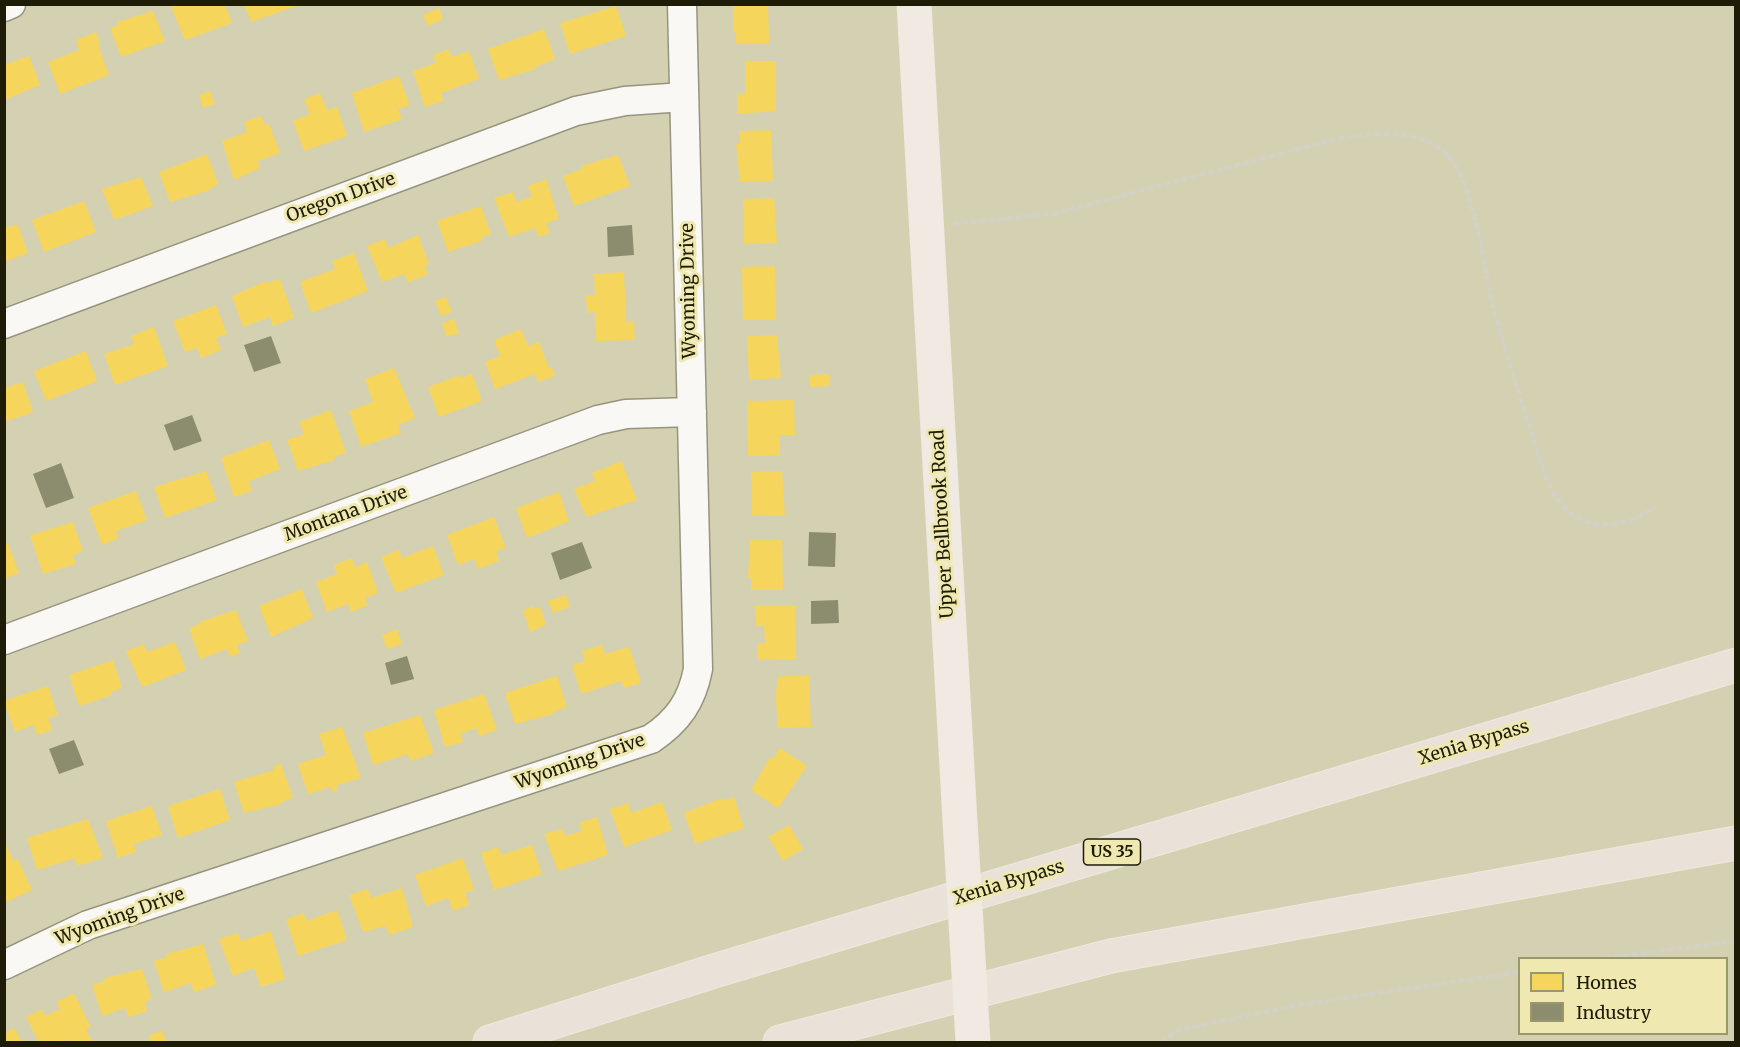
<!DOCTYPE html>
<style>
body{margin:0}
#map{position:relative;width:1740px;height:1047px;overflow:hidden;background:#d4d1b3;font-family:Merriweather,serif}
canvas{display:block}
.frame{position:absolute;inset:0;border:6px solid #1e1c07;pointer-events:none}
.legend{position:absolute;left:1518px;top:957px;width:210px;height:78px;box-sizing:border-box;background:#efe9b1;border:2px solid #9b976d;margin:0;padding:8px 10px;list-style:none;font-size:18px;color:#1e1c07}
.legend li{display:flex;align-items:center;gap:12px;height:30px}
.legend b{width:30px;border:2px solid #9b976d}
</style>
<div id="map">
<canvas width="1740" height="1047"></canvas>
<div class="frame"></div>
<ul class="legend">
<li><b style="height:16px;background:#f6d55c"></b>Homes</li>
<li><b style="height:16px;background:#8c8c6e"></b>Industry</li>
</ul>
</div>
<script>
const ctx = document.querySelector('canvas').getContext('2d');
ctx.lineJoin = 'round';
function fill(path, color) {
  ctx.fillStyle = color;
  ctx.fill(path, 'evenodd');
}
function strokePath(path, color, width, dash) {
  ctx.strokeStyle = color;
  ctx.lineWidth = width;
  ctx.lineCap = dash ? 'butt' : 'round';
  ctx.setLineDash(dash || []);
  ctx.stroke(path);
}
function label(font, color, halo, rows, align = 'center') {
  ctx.font = font + ' Merriweather,serif';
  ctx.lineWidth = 6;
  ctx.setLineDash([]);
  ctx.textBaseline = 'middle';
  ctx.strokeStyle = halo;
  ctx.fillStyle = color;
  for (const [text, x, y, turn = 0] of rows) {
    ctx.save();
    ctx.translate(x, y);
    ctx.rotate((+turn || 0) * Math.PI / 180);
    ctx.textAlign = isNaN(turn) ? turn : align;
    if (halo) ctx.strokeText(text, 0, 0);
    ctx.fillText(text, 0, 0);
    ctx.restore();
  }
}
fill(new Path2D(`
 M192,4H225L232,23L185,40L170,5Z
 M244,4H299V5L251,22Z
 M735,4H768L769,44H736V32H733V6Z
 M616,6L626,36L570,54L560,23Z
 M439,8L443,19L428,26L423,15Z
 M153,11L165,41L121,57L110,28L118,25L117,22Z
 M544,29L555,59L535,67L536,69L499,80L488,49Z
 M96,32L100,44L98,45L109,75L60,94L48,62L79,50L76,40Z
 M449,49L451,57L469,51L479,79L441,93L443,101L425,107L413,71L436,63L433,55Z
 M29,56L40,85L4,100V65Z
 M745,61H776V111L738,114L737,94H745Z
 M399,76L410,105L398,109L402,119L364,132L352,93Z
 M210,91L215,104L203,108L199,95Z
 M320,93L327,110L337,107L347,136L304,151L293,121L310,114L304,99Z
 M261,116L265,125L269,124L280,153L258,161L260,168L234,180L222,141L247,132L244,122Z
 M771,130L773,181L740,182L736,144H740L739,131Z
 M207,154L218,184L207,191L170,202L159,172Z
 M618,155L630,186L574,206L563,176L582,169L581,166Z
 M141,177L153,206L114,220L102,189Z
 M546,179L559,219L546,223L550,233L538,237L535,228L509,237L494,198L513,192L516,202L532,197L528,186Z
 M774,198L777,243L744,244L743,199Z
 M84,201L96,232L44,252L32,220Z
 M481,206L491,234L481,238V241L448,252L437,221Z
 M18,225L28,253L4,262V227Z
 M418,235L429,264L425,266L428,274L408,282L404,274L382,282L367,246L385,239L388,248Z
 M354,253L368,291L311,313L300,282L335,269L332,261Z
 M775,266L776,320H743L742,267Z
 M624,272L626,322L634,321L635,340L596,341L595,312L587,313L586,295H595L594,274Z
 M280,279L294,318L273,326L270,317L243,327L232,296L266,281L267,283Z
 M446,297L452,312L441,316L435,301Z
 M216,305L227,334L216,338L221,350L201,358L197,348L185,352L173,321Z
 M454,319L459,333L446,337L442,323Z
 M154,327L168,366L115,385L104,354L134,344L131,336Z
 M521,329L528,346L539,342L549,368L552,367L555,376L538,382L535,374L495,389L485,362L500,356L494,340Z
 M777,335L781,378L749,380L747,336Z
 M86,351L97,381L46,401L34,371Z
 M394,368L415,418L398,425L401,433L361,447L349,411L373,402L365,379Z
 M472,374L482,401L439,417L428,387L460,375L461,378Z
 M829,374L830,386L810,387V375Z
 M23,382L33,412L4,422V388Z
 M794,400L795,435H780V455L748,456L747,401Z
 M331,410L346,453L334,457L335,460L298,471L287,440L304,434L299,422Z
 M269,440L280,469L249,481L252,491L234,497L221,458Z
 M621,461L637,500L586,517L574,489L595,481L592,473Z
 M206,471L217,500L165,518L154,487Z
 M782,471L785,515L752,516L751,472Z
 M136,491L147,520L116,531L119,538L102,545L88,508Z
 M559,492L569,521L527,538L516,508Z
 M494,517L506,548L496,551L499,561L478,569L474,559L458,565L447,535Z
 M73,522L83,551L73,555L76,564L43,574L30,535Z
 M750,540H782L783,590H751V578H748Z
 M8,543L19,573L4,579V544Z
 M433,546L444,575L396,593L381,557L399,550L402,558Z
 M352,558L355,567L367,562L378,593L365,598L368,605L351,612L348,604L327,612L316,582L337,574L334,565Z
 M302,589L313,618L271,637L259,606Z
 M566,595L570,607L553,613L548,601Z
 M534,606V609L540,607L546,625L530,632L523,610Z
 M755,606H795L796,659L757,660V643H765L764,625L756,626Z
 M236,610L248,641L237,645L240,653L230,657L227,649L200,659L189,628L200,624L199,622Z
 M397,629L402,644L387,649L382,635Z
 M175,642L186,670L142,687L126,651L144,644L147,652Z
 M602,645L605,654L629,647L641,683L624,688L621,681L581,694L572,665L585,661L582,651Z
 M113,660L122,688L111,692L112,695L79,706L69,675Z
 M809,675L811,727L778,728L775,689H777V677Z
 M557,676L567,707L553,712L554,714L515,724L505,693Z
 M48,686L58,715L48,718L52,730L37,735L34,725L15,732L4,701Z
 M484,694L497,730L479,736L477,728L460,734L463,742L445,747L434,710Z
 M420,715L434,753L410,761L408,754L373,765L363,733Z
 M342,727L361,778L337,785L338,790L332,792L331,787L308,794L298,764L326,755L319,734Z
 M780,748L807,766L778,808L751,790L770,757L773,759Z
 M281,764L293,798L281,802L282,804L244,813L234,782L274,770L273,766Z
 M220,789L230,820L178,838L168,806Z
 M734,797L744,828L695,844L684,813L722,798L723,801Z
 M662,802L672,830L624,847L610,809L628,803L631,813Z
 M152,806L162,835L134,844L136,852L118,858L106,821Z
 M597,817L608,855L558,871L544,834L562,829L565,836L582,831L579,823Z
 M88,819L103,858L77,866L75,858L37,870L27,838Z
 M789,825L803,849L783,861L768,837Z
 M4,841L14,861L18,859L32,890L4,903Z
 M532,845L542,874L494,890L481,853L498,847L501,855Z
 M463,858L474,890L465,893L469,905L453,911L448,898L426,906L415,875Z
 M402,888L413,927L389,935L386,926L363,932L349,895L368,889L371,898Z
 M337,910L347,940L298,956L286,919L304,913L306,921Z
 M271,931L285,979L261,987L254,968L233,976L219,939L238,933L241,941Z
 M203,944L216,985L194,992L191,983L164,992L154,961L167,957L166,954Z
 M142,969L152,999L145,1002L147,1011L128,1017L125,1008L102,1016L92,985L105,981L104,978Z
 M74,993L91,1027L86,1029L92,1041L68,1042L67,1039L59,1042H39L26,1017L42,1009L45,1016L60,1009L57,1002Z
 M14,1028L22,1042H4V1034Z
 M163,1031L166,1042H151L149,1035Z`), '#f6d55c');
fill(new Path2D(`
 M632,225L634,255L608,257L607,227Z
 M271,336L281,363L254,372L244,345Z
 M192,415L202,441L174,451L164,425Z
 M61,463L74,498L46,508L33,474Z
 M809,532L836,533L835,567L808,566Z
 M582,542L592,568L560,580L551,553Z
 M838,600L839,623L811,624V601Z
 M407,656L414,679L391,685L385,663Z
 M74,740L84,765L59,774L49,749Z`), '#8c8c6e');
const minor = new Path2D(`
 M4,7L11,4
 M4,324L576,111L625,101L684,97
 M4,640L598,420L626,414L692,412
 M4,965L88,925L651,739C678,721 692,701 698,669L682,4`);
const major = new Path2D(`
 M914,4L960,821`);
const highway = new Path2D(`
 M490,1042L714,971L1736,665
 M780,1042L1111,956L1736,843`);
strokePath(minor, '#97947e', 31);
strokePath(major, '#eceadd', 35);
strokePath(highway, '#eceadd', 35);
strokePath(new Path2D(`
 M953,224L1057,213L1340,138C1374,134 1426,126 1451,159C1476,193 1483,265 1493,306C1505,350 1519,394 1533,437C1540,461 1548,493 1567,510C1590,533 1631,526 1654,507
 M1605,958L1736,941
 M1161,1042L1176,1031L1298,1005L1520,972`), '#d1d1c7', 4, [6, 3]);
strokePath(minor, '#f9f8f4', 28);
strokePath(major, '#f0eae3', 33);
strokePath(highway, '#eae1d9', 33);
const majorBridge = new Path2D(`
 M960,821L973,1042`);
strokePath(majorBridge, '#eceadd', 35, []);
strokePath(majorBridge, '#f0eae3', 33);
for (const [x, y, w] of [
 [1112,852,57]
]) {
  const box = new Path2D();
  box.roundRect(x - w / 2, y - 13, w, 26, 4.5);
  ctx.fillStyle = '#efe9b1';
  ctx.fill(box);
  strokePath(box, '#1e1c07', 1.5);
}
label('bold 16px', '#1e1c07', null, [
 ["US 35",1112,852]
]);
label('18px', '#1e1c07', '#efe9b1', [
 ["Oregon Drive",341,198,-20],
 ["Wyoming Drive",689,291,-91],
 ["Montana Drive",346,514,-20],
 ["Upper Bellbrook Road",943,524,-93],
 ["Xenia Bypass",1474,743,-17],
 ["Wyoming Drive",580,762,-19],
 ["Xenia Bypass",1009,883,-17],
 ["Wyoming Drive",120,917,-20]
]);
</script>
